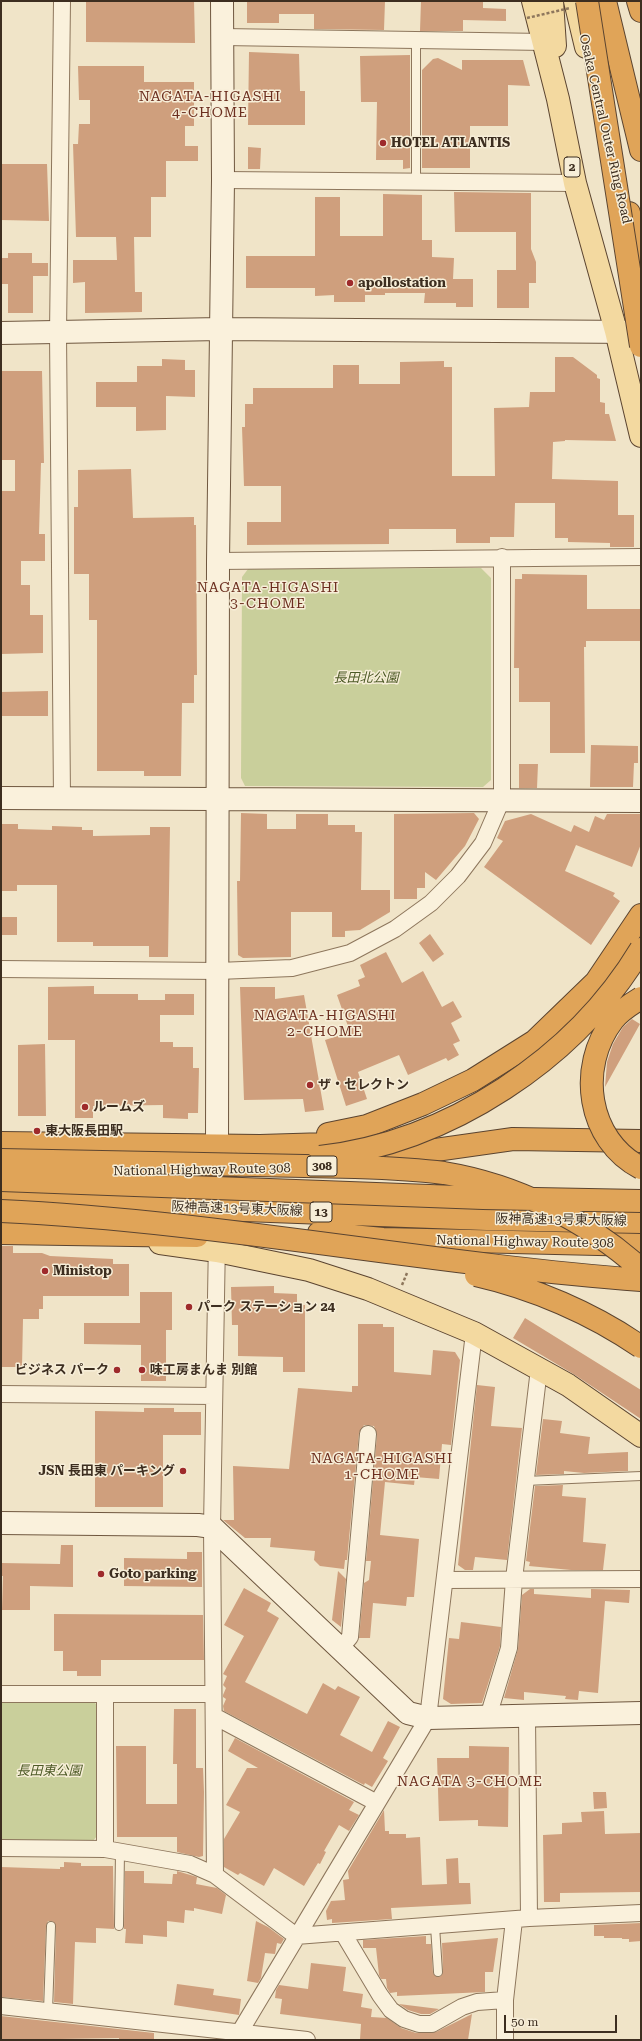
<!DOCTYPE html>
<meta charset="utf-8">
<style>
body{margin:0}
#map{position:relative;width:642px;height:2041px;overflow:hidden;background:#f0e4c8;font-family:"Roboto Serif",serif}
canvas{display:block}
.frame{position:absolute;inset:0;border:2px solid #3d2e20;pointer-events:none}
.scale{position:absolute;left:504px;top:2015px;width:113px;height:18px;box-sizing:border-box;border:2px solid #3d2e20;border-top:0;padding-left:5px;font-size:12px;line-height:14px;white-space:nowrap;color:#3d2e20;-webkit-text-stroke:3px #f7eed8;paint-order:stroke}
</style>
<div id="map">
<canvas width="642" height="2041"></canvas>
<div class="frame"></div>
<div class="scale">50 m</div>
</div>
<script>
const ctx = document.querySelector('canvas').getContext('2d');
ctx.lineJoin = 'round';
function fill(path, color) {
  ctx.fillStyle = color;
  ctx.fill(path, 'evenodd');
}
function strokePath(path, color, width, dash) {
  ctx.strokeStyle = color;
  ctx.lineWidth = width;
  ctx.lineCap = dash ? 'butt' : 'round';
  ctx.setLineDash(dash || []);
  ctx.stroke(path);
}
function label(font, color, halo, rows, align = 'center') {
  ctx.font = font + ' "Roboto Serif","Noto Sans JP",serif';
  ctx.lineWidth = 3;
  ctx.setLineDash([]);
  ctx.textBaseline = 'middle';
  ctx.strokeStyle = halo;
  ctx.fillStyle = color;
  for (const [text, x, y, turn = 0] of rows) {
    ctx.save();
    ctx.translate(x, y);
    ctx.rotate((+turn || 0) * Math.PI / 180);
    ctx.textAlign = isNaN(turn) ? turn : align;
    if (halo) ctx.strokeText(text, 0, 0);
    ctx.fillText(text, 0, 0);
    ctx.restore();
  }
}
fill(new Path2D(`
 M481,568L491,578V780L483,787L245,786L241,778L242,577L248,569Z
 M90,1698L98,1706L97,1836L92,1842H1V1699Z`), '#c9cf9b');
fill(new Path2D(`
 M86,1H194L195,43L86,42Z
 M247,1H385L384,30L314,29V14H279V23H247Z
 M421,1H483V8L506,9V21L463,20V31H420Z
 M249,52L299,54L300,91H305V125H248Z
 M410,55V168L403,169V160H376L377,102H361L360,56Z
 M438,58L462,70V60H523L530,86L508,85V126H470V168H422V70L433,59Z
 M78,66H144V82H194V126H185V146H198V161H166V197H151V237H134L135,292H142V312L85,313V282L73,283V260H117L116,237H76L73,144H78L79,124H90V100H79Z
 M248,147L261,148L260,169H248Z
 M1,164H47L49,221L1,220Z
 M454,192L531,193V249L536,262V283H529V308H497V270H516V232H455Z
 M383,194L422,195V240H432V257L454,258L453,279H473V307H456V303H424L425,293H385V295H365V302H334V295L315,296V288H246V256H315V197H340V236H383Z
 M8,253H32V263H48V276H33V313H8V284H1V258H8Z
 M555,357H573L597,375V378L600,379V402L605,403V414H609L616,441L565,440V441L553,442L552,479L618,481V515H634V547H610V543L568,542V538H555V503H515L514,537H490V543H456V529H389V544L247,545V522H281V486H244L242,427H245V404H253V388H333V365H359V384H400V362L444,361V367H452V476H495L494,408L529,407L530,392H555Z
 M162,359L185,360V370H195V397L166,396V430L136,431V407H96V382H137V366H162Z
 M1,371H42L44,463H41L39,534H45V561H21V585H30V615H43V653L1,654V491H15V460H1Z
 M131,469L133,518L194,517V525H196L197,675H194V703H182L181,776H144V771H97V620H89V574H74V507H78V470Z
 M522,574L587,575V609H641V641H586V647H584L585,753H550V702H519V668H514L515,579H522Z
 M48,691V716H1V692Z
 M591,745L638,746V763H634L633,787H590Z
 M519,764H538L537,788H519Z
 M241,813L267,814V829H296V814H328V825H355V832H362L361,890H390V912L360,930L345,931V937H332V912H291V957L243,958L238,955L237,881H240Z
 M474,813L479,819L465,846L436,880L425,872V888H417V899H394V814Z
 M531,814L571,832L574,825L589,832L595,816L604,820L607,814H641V844L632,867L576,845L565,871L615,893L613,896L620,901L591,945L484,867L503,841L497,838L505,821Z
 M1,824H18V829L52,830V826L82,827V830H93V836L150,835V827H170L168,957H149V946H93V942H57V885H17V891H1Z
 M1,917H17V935H1Z
 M430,934L444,954L433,962L419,943Z
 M386,952L402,983L423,971L442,1007L453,1001L462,1017L451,1023L460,1041L453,1044L459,1055L448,1061L446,1058L408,1075L399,1055L358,1072L367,1099L346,1106L325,1040L350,1032L337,995L360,986L358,980L365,977L360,965Z
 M94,986V994H138V1000H165V994H194V1015H160V1042H173V1047H193V1068H199L198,1113H188V1119L163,1118V1105L93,1106V1118H75V1040H48V987Z
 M240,987H275V999L304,995L324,1110L305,1112L303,1099L244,1100Z
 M632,1019L640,1024L605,1087L607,1062L613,1044L623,1027Z
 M45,1044L46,1116H18V1045Z
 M1,1246H13V1253H42L50,1256L113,1259V1264H129V1296H43V1309H39V1319H23L22,1367H1Z
 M274,1286V1293L297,1294V1302H301V1305H305V1372H283V1357L238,1356V1325H232L231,1287Z
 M140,1292H172V1330H166V1381H141V1345L84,1344V1323H140Z
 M525,1318L641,1390V1419L575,1375L513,1338Z
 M358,1324H383V1327H394V1372L431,1375L433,1350L455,1352L460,1360L451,1445L442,1444L439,1479L415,1477L414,1485L385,1482L380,1535L419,1539L414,1597H407L406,1606L373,1603L370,1638H359L364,1583L369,1580L371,1561H366L377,1435L374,1426L364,1425L359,1433L347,1560H345L344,1569L320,1566L314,1560L315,1551L270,1547L271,1538H245L223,1520H234L233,1466L289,1469L298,1388L352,1392V1386H358Z
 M477,1385L495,1387L491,1426L522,1428L507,1560L475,1557L473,1570H465L458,1565Z
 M144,1408H174V1412H201V1435H163V1507H95V1411L144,1412Z
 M543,1419L562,1421L560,1433L590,1437L588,1454L628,1452V1471L584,1473L564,1471V1474L536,1475Z
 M563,1485L562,1496L586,1498L583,1542L606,1544L603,1570H571L529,1566L530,1562L526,1561L535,1486Z
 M61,1545H73V1587L30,1586V1610H2L3,1576H1V1563L60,1564Z
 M187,1552H202V1587L124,1586V1558L187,1559Z
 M338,1571L346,1579L341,1627L332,1620Z
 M244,1588L271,1603L267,1611L279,1618L245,1682L307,1714L323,1683L335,1690L338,1686L360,1697L340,1735L372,1752L388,1721L400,1727L383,1758L388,1761L372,1787L365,1783L364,1785L224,1711L223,1706L226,1699L223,1697V1695L226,1688L223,1685L227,1676L223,1674L244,1636L224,1625Z
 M530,1589H534V1594L591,1598V1589L630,1590L629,1603L605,1601L598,1693L579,1691L578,1700L565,1699L566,1696L524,1692V1700L504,1698L518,1649L522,1595Z
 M54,1614L203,1615L204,1660H101V1676H77V1671H63V1651H54Z
 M461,1622L501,1627L500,1646L482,1703L451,1704L443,1699L449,1638L459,1639Z
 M174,1709H196V1768H203L204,1792L203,1856L199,1857L177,1852V1837H117L116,1746H146V1804H177V1764H173Z
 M235,1738L354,1802L349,1810L359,1815L349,1831L339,1825L324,1851L326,1852L320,1864L318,1863L304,1886L274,1868L264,1886L240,1873L238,1875L224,1867V1839L240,1812L226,1805L247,1768H258L228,1751Z
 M469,1746L509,1747L508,1827L478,1826V1820L439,1821L437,1758H469Z
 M593,1792H606L607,1808L594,1809Z
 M384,1810L385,1831H389V1834H406V1838L420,1837L422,1885L447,1884L446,1859L458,1858L459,1883H470L471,1904L391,1908L392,1919L332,1923V1919L327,1920L326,1911L331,1901L345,1900L343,1880L349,1879L348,1871Z
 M604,1811L605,1834L641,1833V1892L560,1893V1902H544L543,1835L562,1834V1823L582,1822L581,1812Z
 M64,1862L81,1863V1866H113L114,1929L96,1928V1943L75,1942L73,2004L54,2002L56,1926L52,1921H48L46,1926L43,2001L1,1997V1867L60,1869V1867H64Z
 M125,1871H144V1883L172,1884L173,1874H177V1871L197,1877L196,1884L217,1888L226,1895L222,1914L194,1908V1911L185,1910L184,1923L167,1921V1937L143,1935V1944L125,1943L126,1929H124Z
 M256,1921L268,1927L284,1939L281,1944L277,1943L275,1954L265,1953L261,1978L258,1983L247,1981Z
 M641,1923V1941L629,1942V1939H622V1938H604V1936H594V1925Z
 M426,1936V1944H431L433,1973L438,1977L441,1976L443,1972L442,1943L498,1938L493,1972H485V1992L397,1996V1992L390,1993L387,1988L386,1979H381L379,1975L376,1948H363V1940Z
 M311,1963L346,1967L343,1991L363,1994L361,2007L372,2009L371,2017L387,2018L401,2028L416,2033L436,2032L472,2014L468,2040L360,2039L361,2024L280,2014L282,1999L275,1998L276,1990L279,1985L308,1989Z
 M177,1984L214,1989L213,1995L241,1999L239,2015L174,2005Z
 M399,2004L439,2009L430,2014H421L408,2010Z
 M1,2016L154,2033V2040H119V2038L1,2040Z`), '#cf9f7d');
const lane = new Path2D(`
 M416,182V40
 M525,1481L641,1476
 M119,1926L120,1851
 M435,1926L438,1972
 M48,2011L51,1926`);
const street = new Path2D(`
 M62,1L58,333L62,798
 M223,37L544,42
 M223,180L575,183
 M218,561L641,557
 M1,969L218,971L292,968L350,953L395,929L431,903L458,876L483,843L502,799V557
 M1,1394L214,1396
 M445,1580L641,1579
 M340,1649L350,1637L368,1434
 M1,1694H213
 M214,1716L377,1803
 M488,1717L509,1648L514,1579L539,1369
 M527,1717L529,1918
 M1,1848L105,1849L190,1864L215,1875L296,1936L529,1918L641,1913
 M105,1849V1694
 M215,1875L212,1527L217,1240
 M343,1933L380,1995L391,2010L404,2019L419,2024H432L462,2007L477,2002L505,2000
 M1,2006L307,2040
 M235,2040L428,1718L474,1333
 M505,2040V2000L514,1920`);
const secondary = new Path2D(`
 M1,333L220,329L634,332
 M1,798L641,801
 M217,1146L218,561L223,180L222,1
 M1,1523L198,1525L212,1527L408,1713L428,1718L641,1713`);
const primary = new Path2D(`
 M533,1L558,99L575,183L616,331L641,436
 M552,1L555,46
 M575,1L586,47
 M160,1243L217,1251L309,1270L368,1289L474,1333L568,1385L641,1436`);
const highway = new Path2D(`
 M605,1L641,150
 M638,1L641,11
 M629,213L641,263
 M328,1134L367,1126L423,1104L473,1080L535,1041L596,982L641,915
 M1,1143L260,1146L360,1143
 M358,1161L513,1139L641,1141
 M1,1201L487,1219L641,1222
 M1,1233L197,1236
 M319,1233L383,1239L641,1245`);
strokePath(lane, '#8d765c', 10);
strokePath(street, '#8d765c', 18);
strokePath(secondary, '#6f573f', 24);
strokePath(primary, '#5b4430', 24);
strokePath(highway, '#5b4430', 24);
strokePath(new Path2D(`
 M402,1285L407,1273`), '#8d765c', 2.5, [3, 2]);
strokePath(lane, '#faf1dc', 8);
strokePath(street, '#faf1dc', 16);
strokePath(secondary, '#faf1dc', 22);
strokePath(primary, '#f3d9a0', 22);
strokePath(highway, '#e0a458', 22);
const highwayBridge = new Path2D(`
 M587,1L641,346
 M641,998C631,1004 620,1011 613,1020C577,1067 587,1140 641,1168
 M320,1157C449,1142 575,1059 641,949
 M1,1160L355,1167C385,1168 414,1169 444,1173C517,1185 586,1220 641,1269
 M1,1180L483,1198L641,1201
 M1,1211C216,1221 427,1264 641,1280
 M476,1275C533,1288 592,1313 641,1347`);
strokePath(highwayBridge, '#5b4430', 24, []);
strokePath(new Path2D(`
 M527,18L570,8`), '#8d765c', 2.5, [3, 2]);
strokePath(highwayBridge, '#e0a458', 22);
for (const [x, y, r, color] of [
 [383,143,4,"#9e2a2b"],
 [350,283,4,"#9e2a2b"],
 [310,1085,4,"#9e2a2b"],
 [85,1107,4,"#9e2a2b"],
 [37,1131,4,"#9e2a2b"],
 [45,1271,4,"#9e2a2b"],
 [189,1307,4,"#9e2a2b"],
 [117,1370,4,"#9e2a2b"],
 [142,1370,4,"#9e2a2b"],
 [183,1471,4,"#9e2a2b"],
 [101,1574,4,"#9e2a2b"]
]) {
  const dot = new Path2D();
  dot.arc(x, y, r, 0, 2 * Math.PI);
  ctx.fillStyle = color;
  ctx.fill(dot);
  strokePath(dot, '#f7eed8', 1.5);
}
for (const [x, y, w] of [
 [572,167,16],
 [322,1166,30],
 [321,1212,22]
]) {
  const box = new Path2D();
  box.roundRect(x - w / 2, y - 10, w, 20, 3);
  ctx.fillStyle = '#f7eed8';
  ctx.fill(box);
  strokePath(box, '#3d2e20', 1);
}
label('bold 12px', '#3d2e20', null, [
 ["2",572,167],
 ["308",322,1166],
 ["13",321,1212]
]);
label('13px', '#3d2e20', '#f7eed8', [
 ["Osaka Central Outer Ring Road",605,129,77],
 ["National Highway Route 308",202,1170,-1],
 ["阪神高速13号東大阪線",237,1209,2],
 ["阪神高速13号東大阪線",561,1220,1],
 ["National Highway Route 308",525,1242,1]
]);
label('bold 13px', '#3d2e20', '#f7eed8', [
 ["HOTEL ATLANTIS",391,143],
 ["apollostation",358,283],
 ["ザ・セレクトン",318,1085],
 ["ルームズ",93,1107],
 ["東大阪長田駅",45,1131],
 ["Ministop",53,1271],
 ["パーク ステーション 24",197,1307],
 ["ビジネス パーク",109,1370,"right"],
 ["味工房まんま 別館",150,1370],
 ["JSN 長田東 パーキング",175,1471,"right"],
 ["Goto parking",109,1574]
], 'left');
label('italic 13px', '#4d5a26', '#f7eed8', [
 ["長田北公園",366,678],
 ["長田東公園",49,1771]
]);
ctx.letterSpacing = '1px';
label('14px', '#6b2e1e', '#f7eed8', [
 ["NAGATA-HIGASHI",210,97],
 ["4-CHOME",210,113],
 ["NAGATA-HIGASHI",268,588],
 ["3-CHOME",268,604],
 ["NAGATA-HIGASHI",325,1016],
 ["2-CHOME",325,1032],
 ["NAGATA-HIGASHI",382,1459],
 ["1-CHOME",382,1475],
 ["NAGATA 3-CHOME",470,1782]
]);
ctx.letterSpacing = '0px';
</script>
